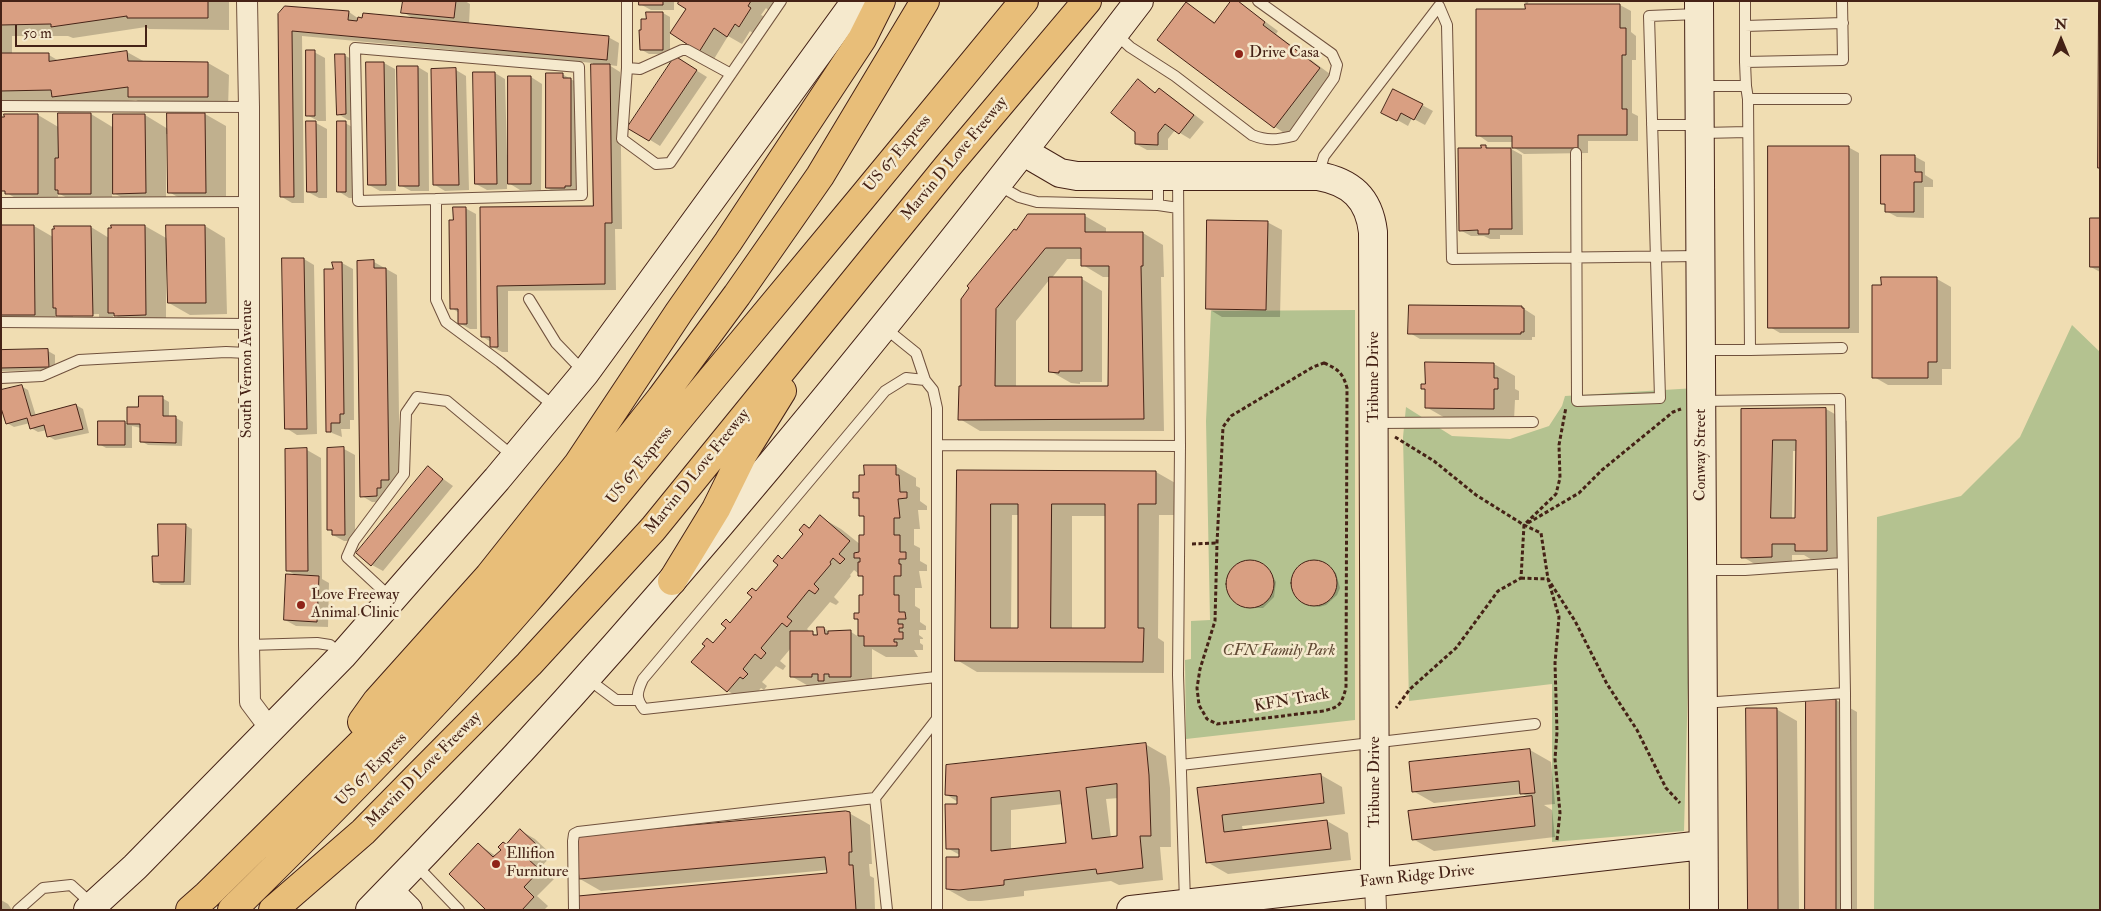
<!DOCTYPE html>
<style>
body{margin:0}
#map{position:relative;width:2101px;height:911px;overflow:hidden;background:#f0ddb2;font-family:"IM FELL Double Pica",serif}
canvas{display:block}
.frame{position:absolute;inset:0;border:2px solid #452216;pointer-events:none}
.north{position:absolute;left:2036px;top:15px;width:50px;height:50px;-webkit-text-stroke:4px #f5e9cd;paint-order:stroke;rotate:0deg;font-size:14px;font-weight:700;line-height:20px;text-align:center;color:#452216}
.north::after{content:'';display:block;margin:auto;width:18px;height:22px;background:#452216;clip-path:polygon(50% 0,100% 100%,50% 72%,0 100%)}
.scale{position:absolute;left:15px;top:25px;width:132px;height:22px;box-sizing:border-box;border:2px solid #452216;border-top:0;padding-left:6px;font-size:15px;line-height:18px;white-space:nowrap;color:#452216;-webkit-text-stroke:4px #f5e9cd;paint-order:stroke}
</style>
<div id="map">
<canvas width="2101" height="911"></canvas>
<div class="frame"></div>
<div class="north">N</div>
<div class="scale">50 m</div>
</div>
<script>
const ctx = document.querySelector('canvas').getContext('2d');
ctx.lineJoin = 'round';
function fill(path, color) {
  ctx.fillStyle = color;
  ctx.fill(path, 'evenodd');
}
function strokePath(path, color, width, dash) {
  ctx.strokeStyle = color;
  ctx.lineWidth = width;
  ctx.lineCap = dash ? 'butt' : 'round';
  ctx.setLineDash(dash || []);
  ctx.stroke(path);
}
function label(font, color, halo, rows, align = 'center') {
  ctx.font = font + ' "IM FELL Double Pica",serif';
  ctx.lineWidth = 5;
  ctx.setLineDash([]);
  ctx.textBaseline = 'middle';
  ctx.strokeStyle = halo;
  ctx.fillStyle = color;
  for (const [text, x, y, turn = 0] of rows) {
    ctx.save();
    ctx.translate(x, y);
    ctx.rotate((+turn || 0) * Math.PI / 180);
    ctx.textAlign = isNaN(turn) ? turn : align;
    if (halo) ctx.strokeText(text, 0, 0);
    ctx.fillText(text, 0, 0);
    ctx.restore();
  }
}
fill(new Path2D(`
 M1355,310V720L1186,739L1185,660L1191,659V621L1210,620L1206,421L1211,311Z
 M2072,325L2100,352V910H1874L1877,517L1961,496L2020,437Z
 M1696,388L1684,831L1552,842V684L1409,701L1403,437L1406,407L1452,436L1510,439L1549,426L1562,406L1565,396Z`), '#b4c290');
fill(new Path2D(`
 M1,1H229V30L149,29L146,27L73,38L68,36H12V55H49L59,61L127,52L145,62L208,63L229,75L228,109L150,108L136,100L74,108L1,102Z
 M404,1H465L470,4L469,24L608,37L619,43L617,66L609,65L620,72L622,229H615L616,290L508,291V352H502L491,346V342L483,337L481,208L594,207L593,63L302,36L304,203H292L282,197L280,14L349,12L359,19H414L403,12Z
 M640,1H674V10H651L640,4Z
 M681,1H775L769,11L766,8L761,15L765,17L754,34L750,31L742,44L728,36L714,59L700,51L688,9Z
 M1237,1L1278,31L1276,34L1334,77L1289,136L1275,127L1159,40L1186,4L1216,23Z
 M1522,1H1529L1527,5H1620L1631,11V32L1636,36V60H1632V113L1638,116V141H1588V153L1524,154L1513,147V142H1488L1478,135L1526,10V3Z
 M663,13L670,17V54H649L642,50L647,20Z
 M314,52L325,58L326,121H318L307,115Z
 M344,55L355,61L356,120H348L338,114Z
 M384,63L395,69L396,191H380L369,185Z
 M686,64L707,77L660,146L629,127Z
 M418,67L428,73L429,191H411L400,185Z
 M456,70L466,76L469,190L445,191L435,185Z
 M495,73L505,79L507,155H509V77H531L542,84L541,190H520L507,182V189L487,190L476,184Z
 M562,74L581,85V191L558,194L547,188Z
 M1138,81L1156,93L1159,90L1170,96L1204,122L1190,139L1175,130L1168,139V150H1147L1136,144Z
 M1422,105L1433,111L1425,125L1412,118L1408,126L1383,112Z
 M91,114L114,128L145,115L168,129L205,114L226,126V204H190L169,192L168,134H166V205H135L112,192V205H80L58,193V205H27L2,190L38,115L60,128Z
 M316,123L327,129V198H319L308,192Z
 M345,123L356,129V198H349L338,191Z
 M1485,146L1491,149H1511L1522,155L1523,235H1500V239H1490L1484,236H1471L1460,230L1482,150Z
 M1848,147L1859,153V333H1780L1770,327Z
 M1914,156L1925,162V175L1933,180V187H1924V218L1897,217L1886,211V206L1882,204Z
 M465,208L476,214L477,329H470L459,323V313L452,308L454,221Z
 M1029,216H1085L1106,228V233H1143L1163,245L1164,277H1161L1164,431H980L960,419L962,387L1016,232ZM1067,259H1083V265L1103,277H1110L1109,388L1016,387V321L1050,279V371L1071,383L1080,384V382H1102V291L1082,279H1051Z
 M2100,219V272L2091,267Z
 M1267,222L1282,230L1280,317H1222L1207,308Z
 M1,226H34L53,237L91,227L109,238L145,226L168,239L205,226L225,238L227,314L190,315L169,303L168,256H166V327H136L113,314V327L78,328L55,314V326L21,327L1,315ZM99,314V317H73V315Z
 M304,259L314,265L317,434L297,435L286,428Z
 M374,262L397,275L400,485L387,502H372L362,496Z
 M334,263H342L353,269L354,420H350V429H341L342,437L327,431Z
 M1937,279L1951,287V369H1942V385H1888L1874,377Z
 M1521,307L1535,316V337H1532V340L1420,339L1410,333Z
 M1,351H48L55,355V370L1,371Z
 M1426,363L1494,364L1515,376V389L1519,391V400H1515L1514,420L1447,419L1426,407L1427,391L1423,389L1426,386Z
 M21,386L28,390L36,416L76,405L83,409L89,433L55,440L48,436L47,430L38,432L31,428L30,423L14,427L7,423Z
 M162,398L169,402V418H176L183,422L182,446L148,445L141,441V428L132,426V448H106L99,444L125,422L128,424V408H140Z
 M1826,409L1847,421L1848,563H1817L1804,555H1792V569H1763L1743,557L1742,410ZM1793,451H1797L1796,520H1792Z
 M344,449L355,455V541H344L333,535V532L328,529Z
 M307,450L321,458L322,579L329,583L328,627L296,626L285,620L297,576L287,570Z
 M895,466L916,478V486L920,488V501L927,506V510H918L920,529H914V545L920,548V561L927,565V571H919L922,588H915V606L920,609V622L926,626V630H919V635L923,638V639H920V643L923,645V650H914L918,657H886L872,649V688H812L791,676V648L780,661L786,666L783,670L776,666L762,682L767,686L764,690L761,688L748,703L728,691L693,662L714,644L727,628L726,621L731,623L780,565L778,557L783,560L820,517L841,529L861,545L866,536V518L860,515V501L854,497ZM854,570L865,579V596L860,614L855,618L859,621V637L851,632H830L824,628L819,636L810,632L807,629L830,602L836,605L839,602L834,597L851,576L850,575Z
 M428,468L453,486L383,571L372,565Z
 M958,471L1156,472L1177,484L1176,515H1159L1158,638L1164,642V673L977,672L957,660ZM1012,515H1019V629H1011ZM1072,516H1106V629H1072Z
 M185,525L192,529L191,585H161L154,581L159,557Z
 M1249,562L1268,569L1276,582L1274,597L1263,608H1247L1231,597L1228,590L1230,574L1235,568Z
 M1305,562H1320L1336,573L1340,588L1337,595L1326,605L1319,607L1304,602L1300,600L1292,588L1294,573Z
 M1807,700H1836L1857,712V910H1806Z
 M1776,709L1797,721L1799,910H1749Z
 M1145,744L1166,756L1170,788L1171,847H1160L1163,880L1119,885L1111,881L1024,891V896L981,901H968L947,889L960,855L947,848L958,802L947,795ZM1119,798V837L1111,838L1106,799ZM1063,804L1067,844L1011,850V810Z
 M1530,750L1551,762L1555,804L1544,805L1552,810L1555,837L1434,851L1413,839L1530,798L1523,794L1434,803L1413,791Z
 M1321,775L1342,787L1345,814L1242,826L1243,831L1327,821L1348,833L1351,860L1228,874L1207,862L1199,789Z
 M849,813L870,825L872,864H869L870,876L874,878L875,910H581L828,874V870L601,891L580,879Z
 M521,831L535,839L552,855L541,867L554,879L537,896L548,906L544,910H488L478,844L496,856Z
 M1,900L8,904L12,910H1Z`), '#0003');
const building = new Path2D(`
 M1,1H208V18H127V16L51,27V24L1,25Z
 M403,1H456L454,18L401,13Z
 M639,1H663V5H639Z
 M679,1H751L748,6L751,8L739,27L735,24L727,37L714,28L699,52L670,33L686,9L678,4Z
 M1231,1H1238L1265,22L1263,25L1320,68L1274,128L1157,40L1186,2L1214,23Z
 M2099,1H2100V168H2098Z
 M1525,4H1620V28H1626V55H1622V109H1627V135H1578V148H1512V136H1476V9H1525Z
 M285,6L349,11L348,20L357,21L358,17L362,18L363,13L609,36L607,60L292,31L294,197H280L278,14Z
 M646,12H663V50H640L639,30H641V19H646Z
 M306,50H315V116H306Z
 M127,51L128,61L208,62V97H128V87L52,97L51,90L1,91V53H49V61Z
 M335,54H345L346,114L337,115Z
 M675,56L697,70L649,141L627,128Z
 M366,62H384L386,185H368Z
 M591,64H610L612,223H605V284L497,286L498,347H490V337H481L480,207L593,206Z
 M397,66H418L419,186H399Z
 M456,68L459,185H433L431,69Z
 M473,72H495L497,184H475Z
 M546,73H563V78H571V186H565V188H546Z
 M508,76H531V184H508Z
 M1138,79L1155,93L1159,88L1194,115L1179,134L1165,124L1158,133V145L1135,144V132L1111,113Z
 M1393,89L1423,104L1414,120L1401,113L1397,121L1381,113Z
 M58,113H91V194H58V190H55V158H58Z
 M167,113H205L206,193H168Z
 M4,114H38V194H5V191H1V117H4Z
 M113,114H145L146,193L113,194Z
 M306,121H316L317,192H307Z
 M337,121H346V192H337Z
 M1481,145H1486V148H1511L1512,229H1489V234H1478V230L1459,231L1458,148H1481Z
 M1768,146H1849V328H1768Z
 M1881,155H1915V172H1922V182H1914V212H1885V204H1881Z
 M453,207H466L467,324H458V309H450L449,220H453Z
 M1028,214H1085V232H1143V266H1141L1144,419L958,420L959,386H961V299L969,288L967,286L1014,229L1016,230ZM1046,248H1081V266H1109L1108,386H995L996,309Z
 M2090,218H2100V267H2090Z
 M1207,220L1268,221L1266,310L1206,309Z
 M1,225H34L35,315H1Z
 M111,225H145L146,315L114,316V313H108V228H111Z
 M166,225H205L206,303H168Z
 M54,226H91L93,316H56V308H53L52,229H54Z
 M282,258H304L307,429H285Z
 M374,260V268H386L389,480H381V488H377V496L360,497L357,261Z
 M332,262H342L344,414H340V423H331V432H326L324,269H333Z
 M1049,277H1082V371H1059V373L1049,372Z
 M1881,277H1937V362H1928V378H1872V285H1881Z
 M1409,305L1522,306V308H1524V332H1521V334H1408Z
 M48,349L49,367L1,368V350Z
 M1425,362L1494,363V378H1498V389H1494V409L1425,408V389H1421V384H1425Z
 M22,385L31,416L76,404L83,429L47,437L44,425L30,429L27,418L6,424L1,408V390Z
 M139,396H163V416H176V443L140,442V424H127V407H138Z
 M1826,408L1827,551H1795V544H1772V557L1741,558V409ZM1773,440H1796L1795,518H1771Z
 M98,421H125V445H98Z
 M344,447L345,535H332V530H327V448Z
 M307,448L308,571H286L285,449Z
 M864,465H896V475H899L900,492H907V498L898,499L900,518H894V535H900V552H906V559H899V564H901V576H894V595H899V612H905L906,619H898V624H903V628H899V632H903V639H894V642H897V646H864V636H858V619H854V613H859V595H863V576H858V562H860V558H854V553L859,552V535H864V516H859V498H853V492H859V475H864Z
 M428,466L443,479L371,566L356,553Z
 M957,470L1156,471V504H1138V628H1144L1143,662L955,661ZM991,504H1018V628H991ZM1052,504H1105V628H1051Z
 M820,515L850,541L839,554L845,559L840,564L833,558L830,562L831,564L814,584L819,589L815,594L809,590L787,617L792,621L787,627L782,623L761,648L766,653L761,659L755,654L743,669L748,674L743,679L740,677L727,692L691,662L705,646L702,644L707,638L713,643L726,628L721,624L726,619L730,623L752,597L747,593L752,588L756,591L778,565L773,561L778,555L782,559L803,534L799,530L804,524L809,528Z
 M158,524H186L184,582H153L152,556H158Z
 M1291 583a23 23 0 1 1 46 0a23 23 0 1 1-46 0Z
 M1226 584a24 24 0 1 1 48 0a24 24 0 1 1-48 0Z
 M286,574L319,576L317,622L284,620Z
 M817,627H824L825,634H828V631L851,630V677H829V674H824V681H818V674H812V677H790V631H813V635H817Z
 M1806,699H1836V910H1805Z
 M1746,708H1777L1778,910H1748Z
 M1146,743L1149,775L1151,836H1140L1143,868L1097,874L1096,869L1004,880V885L959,890L946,889V857H959V849H946L945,804H957V796L945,795L946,765ZM1117,784V836L1092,839L1086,788ZM1060,791L1066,843L991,851V798Z
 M1530,749L1535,793L1520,794L1519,781L1412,792L1409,762Z
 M1321,774L1324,803L1222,815L1224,832L1327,820L1331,849L1206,863L1197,788Z
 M1532,796L1535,826L1412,840L1408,811Z
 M846,811L850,812L852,852H849V865H853L856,910H579L578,896L827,873L825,857L579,879L575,836Z
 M520,829L538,846L527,858L540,870L524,887L534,897L522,910H486L449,874L478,843L493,857L501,850L498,847L503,842L506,844Z`);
fill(building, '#d99f82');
strokePath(building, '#452216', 1);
const lane = new Path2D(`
 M627,1V68L622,139L656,164L670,163L781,1
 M1745,1V26
 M1842,1L1843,60L1745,62V26L1843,23
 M1116,34L1130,47L1175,76L1252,135C1267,141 1277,140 1293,136L1334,78L1337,65L1332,54L1258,1
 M1745,62L1746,86
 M627,68L640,69L682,50H687L731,74
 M1702,86H1746L1748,99
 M1,106L249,107
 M1652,125H1699
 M1702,133L1748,132
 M1576,153L1577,401L1660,398L1649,16L1697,14
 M1318,175L1324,156L1439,6L1447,25L1452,259L1699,256
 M1178,177L1180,446L1178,675L1185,902
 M998,185L1019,197L1037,202L1158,205V178
 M436,199L582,195L579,67L355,48L358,201L436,199V300L446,322L500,362L555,407
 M1,203L249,202
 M1158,205L1178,208
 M529,299L556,343L584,372
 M1,322L248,324
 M885,328L916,353L925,380L933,390L937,408V910
 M1702,350H1750L1748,99H1846
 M1750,350L1842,348
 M1,378L42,376L79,360L226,352L247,353
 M925,380L906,378L885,391L643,679C637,692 635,698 644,709L936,677
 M1703,401L1840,399L1845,693L1703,703
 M1375,423L1533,422
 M937,445L1180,446
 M1704,570H1745L1842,563
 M391,598L347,557L354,541L404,474L406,413L417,397L447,401L514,457
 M249,645L317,643L330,645L341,655
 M588,679L616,700H637
 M1845,693L1846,910
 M1181,765L1535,724
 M875,798L936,720
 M416,865L459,910
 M18,910L43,888L71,885L93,905
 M574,910L573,841L574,834L578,832L875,798L887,910`);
const street = new Path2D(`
 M247,1L249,107V645L250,702L271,730
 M1375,881L1376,910`);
const secondary = new Path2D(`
 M1699,1L1704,910
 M1024,152L1060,173L1077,176H1318C1351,182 1369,198 1373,232L1375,881
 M389,891L408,910
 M88,910L135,867L342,656L497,479L585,373L856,1
 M370,910C648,626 898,316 1139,1
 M1131,910L1703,845`);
const highway = new Path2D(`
 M672,581L716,509L743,454L782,391
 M362,722L377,701L489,576L578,464L679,312L728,242L862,39L881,1
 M190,910L207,895L390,715L499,597L582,498L661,398L737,295L820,176L925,1
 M232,910C333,811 432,710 525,603C591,527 654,448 719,370C821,247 923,125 1024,1
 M273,910L363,832L419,775L529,664L653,529L947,167L1087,1`);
strokePath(lane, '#70513d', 12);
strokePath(street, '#70513d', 22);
strokePath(secondary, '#452216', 30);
strokePath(highway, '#452216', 30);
strokePath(new Path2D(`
 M1324,363C1338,369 1343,373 1347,388L1346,688C1341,705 1340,707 1323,711L1217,724L1207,719L1199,705L1197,688L1200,669L1215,621L1217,543L1223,427L1231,416L1313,367Z
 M1395,437L1434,461L1476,495L1524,525L1521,578L1498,591L1456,648L1410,689L1396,708
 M1528,523L1579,493L1602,470L1673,412L1681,409
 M1192,544L1217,543
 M1521,578L1548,579L1575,621L1607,684L1637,730L1666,788L1680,803
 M1557,840L1560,813L1555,759L1557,732L1555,663L1559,617L1548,579L1541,533L1524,525L1556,494L1560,478L1559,445L1566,407`), '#452216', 3, [4, 2.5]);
strokePath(lane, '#f5e9cd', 10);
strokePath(street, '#f5e9cd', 20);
strokePath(secondary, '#f5e9cd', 28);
strokePath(highway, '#e8be79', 28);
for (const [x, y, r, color] of [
 [1239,54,5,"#8f2418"],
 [301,605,5,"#8f2418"],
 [496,864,5,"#8f2418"]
]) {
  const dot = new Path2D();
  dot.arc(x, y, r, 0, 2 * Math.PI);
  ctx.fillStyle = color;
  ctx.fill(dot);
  strokePath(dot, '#f5e9cd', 2);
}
label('16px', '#452216', '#f5e9cd', [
 ["Drive Casa",1249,54],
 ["Love Freeway",311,596],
 ["Animal Clinic",311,614],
 ["Ellifion",506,855],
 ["Furniture",506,873]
], 'left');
label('16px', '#452216', '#f5e9cd', [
 ["US 67 Express",898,154,-50],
 ["Marvin D Love Freeway",955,159,-50],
 ["South Vernon Avenue",248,369,-90],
 ["Tribune Drive",1375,377,-90],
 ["Conway Street",1702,455,-90],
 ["US 67 Express",640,466,-51],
 ["Marvin D Love Freeway",698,472,-51],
 ["KFN Track",1292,701,-10],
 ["US 67 Express",372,770,-46],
 ["Marvin D Love Freeway",424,770,-45],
 ["Tribune Drive",1376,782,-90],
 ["Fawn Ridge Drive",1417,877,-6]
]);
label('italic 16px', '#614a34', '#f5e9cd', [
 ["CFN Family Park",1279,652]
]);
</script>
